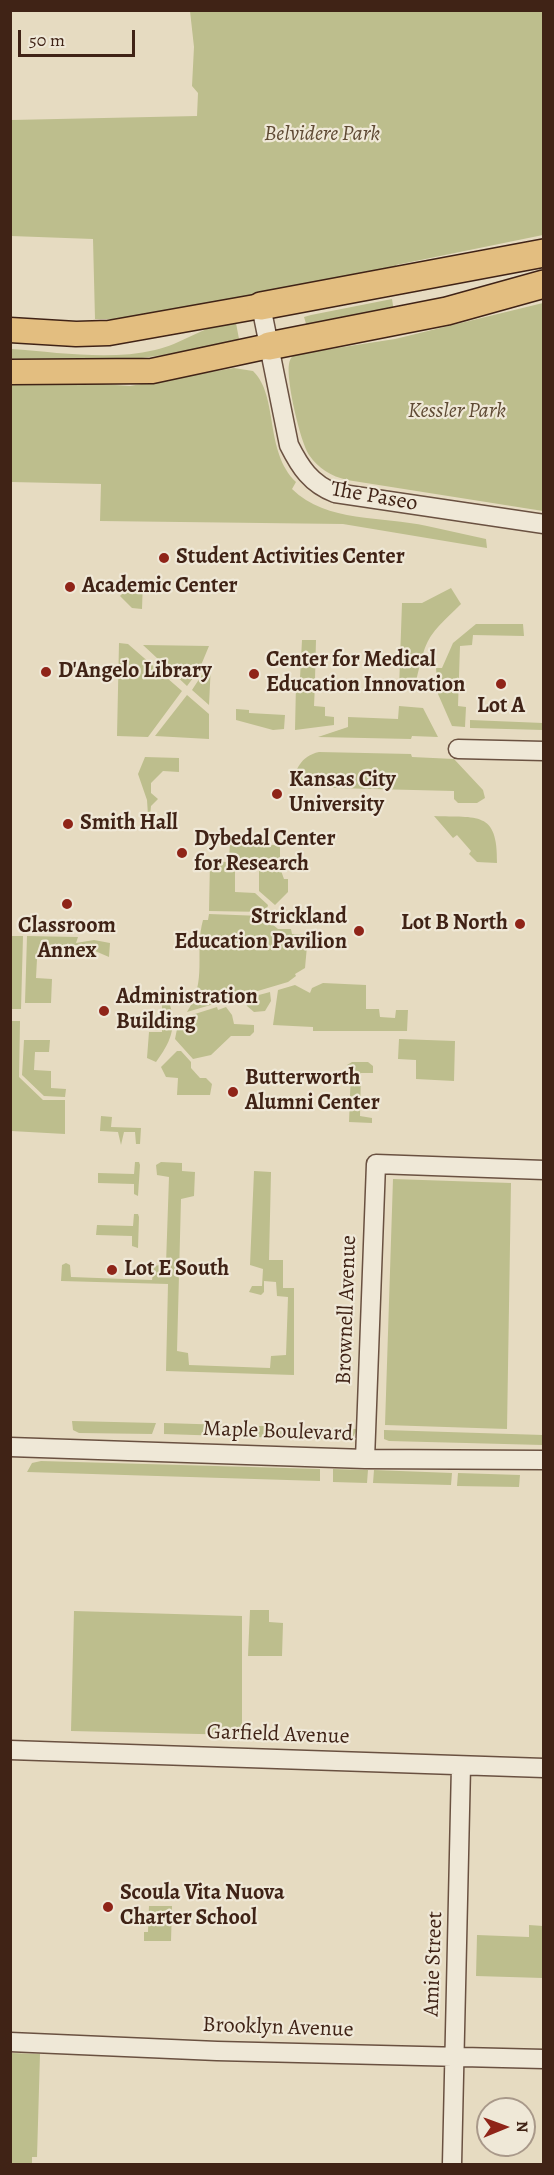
<!DOCTYPE html>
<style>
body{margin:0}
#map{position:relative;width:554px;height:2175px;overflow:hidden;background:#e6dbc1;font-family:Alegreya,serif}
canvas{display:block}
.frame{position:absolute;inset:0;border:12px solid #402316;pointer-events:none}
.north{position:absolute;left:476px;top:2097px;width:60px;height:60px;box-sizing:border-box;background:#efe8d7;border:2px solid #a9998a;border-radius:50%;rotate:89deg;font-size:16px;font-weight:700;line-height:24px;text-align:center;color:#402316}
.north::after{content:'';display:block;margin:auto;width:21px;height:27px;background:#8f2418;clip-path:polygon(50% 0,100% 100%,50% 72%,0 100%)}
.scale{position:absolute;left:18px;top:30px;width:117px;height:27px;box-sizing:border-box;border:3px solid #402316;border-top:0;padding-left:8px;font-size:18px;line-height:21px;white-space:nowrap;color:#402316;-webkit-text-stroke:4px #efe8d7;paint-order:stroke}
</style>
<div id="map">
<canvas width="554" height="2175"></canvas>
<div class="frame"></div>
<div class="north">N</div>
<div class="scale">50 m</div>
</div>
<script>
const ctx = document.querySelector('canvas').getContext('2d');
ctx.lineJoin = 'round';
function fill(path, color) {
  ctx.fillStyle = color;
  ctx.fill(path, 'evenodd');
}
function strokePath(path, color, width, dash) {
  ctx.strokeStyle = color;
  ctx.lineWidth = width;
  ctx.lineCap = dash ? 'butt' : 'round';
  ctx.setLineDash(dash || []);
  ctx.stroke(path);
}
function label(font, color, halo, rows, align = 'center') {
  ctx.font = font + ' Alegreya,serif';
  ctx.lineWidth = 4.5;
  ctx.setLineDash([]);
  ctx.textBaseline = 'middle';
  ctx.strokeStyle = halo;
  ctx.fillStyle = color;
  for (const [text, x, y, turn = 0] of rows) {
    ctx.save();
    ctx.translate(x, y);
    ctx.rotate((+turn || 0) * Math.PI / 180);
    ctx.textAlign = isNaN(turn) ? turn : align;
    if (halo) ctx.strokeText(text, 0, 0);
    ctx.fillText(text, 0, 0);
    ctx.restore();
  }
}
fill(new Path2D(`
 M190,11H543V235L396,265V272L129,319H95L93,239L11,236V120L197,116L198,93L192,86L194,47Z
 M392,299L394,312L307,327L304,317L311,315Z
 M543,303V511L347,480C331,476 319,469 309,455C300,441 286,380 289,364C290,357 295,353 300,350L311,352L395,339Z
 M229,322L236,323L239,339L184,352L107,363L11,361V349C57,352 109,361 155,350C182,344 200,328 229,322Z
 M234,368L253,371C279,396 264,451 296,482L292,489C327,523 382,516 427,526C447,530 466,535 486,539L487,548L343,524L100,521L101,484L11,482L10,378L130,386Z
 M136,580H143L142,609L132,608L120,596Z
 M451,588L461,604C425,639 427,636 415,686L399,689L402,603H422Z
 M476,624H523L524,636L473,635L472,645L460,646L458,706L466,707L465,727L452,726L438,694L436,668H442L453,643Z
 M302,640H316L315,679L300,678Z
 M119,643L128,644L182,691L148,737L117,736Z
 M143,645L209,646L199,670L187,686Z
 M209,664H211L209,705L192,690Z
 M296,684H315L314,706L325,707V716L334,717V725L295,730Z
 M187,695L209,714V739L155,736Z
 M399,706L423,708L438,737L412,736L411,739L318,737L348,727V717L398,719Z
 M236,709L249,710V713L285,715L284,729L273,730L236,720Z
 M470,720L543,723V730L470,728Z
 M319,752L411,754L412,757L454,759L483,790L485,798L477,803H458L454,799V791L293,787C294,770 301,756 319,752Z
 M145,757L179,758V772L163,771L151,783V793L158,799L151,806L150,816L148,815L147,800L138,774Z
 M434,816C477,818 498,810 497,863L477,862L469,854L471,851L457,835L453,838Z
 M230,844L280,845V868L284,879H288V892L275,905L259,891V869H239L229,858Z
 M210,861L227,862L235,871V892L255,893L268,905L266,912L209,911Z
 M209,914L262,916L278,929H291L292,934L308,935L305,968L295,974L296,976L288,982L187,1012C208,980 194,953 203,920H208Z
 M11,936H23L21,1009H11Z
 M27,936L78,937L76,943L94,940L110,943L109,957L88,948L84,952V945H59L58,959H37L36,978L52,979L51,1003H25Z
 M323,983L366,985V1009H379L380,1017L395,1018L396,1010H408L407,1031H313V1027L273,1025L278,990L295,985L310,993L312,988Z
 M270,992L271,1001L265,1011L254,1012L247,1006L244,999Z
 M160,1001L170,1005C177,1028 170,1043 156,1062L147,1058L149,1032H162V1006Z
 M217,1007L218,1010L226,1007L232,1015L234,1024L254,1025V1032L250,1036H231L211,1055L193,1059L175,1039L179,1019Z
 M11,1021H20L19,1077L43,1100H65V1134L11,1131Z
 M399,1039L455,1041L454,1081L416,1079V1060L398,1059Z
 M24,1040H50L49,1052H35L34,1070L51,1071V1088L66,1089L65,1097L44,1096L22,1075Z
 M177,1051H181L191,1062V1068L200,1078H206L212,1084L210,1095H177L178,1078L166,1077L161,1067Z
 M352,1062H368L373,1066V1073H361L360,1116L372,1118V1123L349,1122L351,1071L347,1065Z
 M101,1116L112,1117L111,1127L141,1128L140,1144H136L135,1132H124L121,1145L118,1132L100,1131Z
 M135,1162H139L140,1165L138,1196L134,1194V1184L98,1183V1173L134,1174Z
 M161,1162L182,1163V1171L195,1172L194,1196L181,1199L177,1351L188,1353L189,1365L270,1368L271,1356L286,1355L288,1297L277,1296L276,1282L264,1281V1292L261,1295L249,1292L252,1286H262L263,1269L250,1265L254,1171L271,1172L269,1260H283V1288H294V1375L166,1371L168,1284L61,1281L62,1265L66,1263L70,1265L71,1277L152,1280L154,1266L166,1264L169,1177L157,1175L156,1165Z
 M393,1179L511,1183L507,1429L385,1425Z
 M134,1214H138L139,1217L138,1248L132,1246V1236L96,1235L97,1225L133,1226Z
 M72,1421L156,1423L152,1434L79,1433L73,1430Z
 M164,1423L357,1429L353,1437L347,1440L164,1434Z
 M384,1430L543,1435V1445L389,1441L384,1439Z
 M41,1461L320,1469V1481L27,1472L32,1463Z
 M333,1469L368,1470L367,1483L333,1482Z
 M374,1470L452,1473L451,1485L373,1483Z
 M458,1473L520,1475L519,1487L457,1486Z
 M250,1610H269V1622L283,1623L282,1656H248Z
 M74,1611L242,1616V1735L71,1731Z
 M149,1906H172L171,1941H144V1932H148Z
 M529,1925L543,1926V1978L476,1976L477,1935L529,1937Z
 M11,2053L40,2054L37,2157H32V2164H11Z`), '#bdbe8d');
const minor = new Path2D(`
 M261,306L289,445C300,467 311,484 335,493L544,524
 M458,749L544,751
 M10,1447L365,1459L544,1460
 M365,1459L376,1164L544,1170
 M10,1750L544,1768
 M10,2042L217,2051L544,2059
 M452,2164L461,1766`);
const major = new Path2D(`
 M10,330L76,334L109,333L261,306
 M10,372L152,371L269,346`);
const highway = new Path2D(`
 M261,306L544,253
 M269,346L447,311L544,284`);
strokePath(minor, '#6a5141', 21);
strokePath(major, '#402316', 27);
strokePath(highway, '#402316', 30);
strokePath(minor, '#efe8d7', 18);
strokePath(major, '#e3be80', 24);
strokePath(highway, '#e3be80', 27);
for (const [x, y, r, color] of [
 [164,558,6,"#8f2418"],
 [70,587,6,"#8f2418"],
 [46,672,6,"#8f2418"],
 [254,674,6,"#8f2418"],
 [501,684,6,"#8f2418"],
 [277,794,6,"#8f2418"],
 [68,824,6,"#8f2418"],
 [182,853,6,"#8f2418"],
 [67,904,6,"#8f2418"],
 [520,924,6,"#8f2418"],
 [359,931,6,"#8f2418"],
 [104,1011,6,"#8f2418"],
 [233,1092,6,"#8f2418"],
 [112,1270,6,"#8f2418"],
 [108,1907,6,"#8f2418"]
]) {
  const dot = new Path2D();
  dot.arc(x, y, r, 0, 2 * Math.PI);
  ctx.fillStyle = color;
  ctx.fill(dot);
  strokePath(dot, '#efe8d7', 2);
}
label('italic 22px', '#5f4a34', '#efe8d7', [
 ["Belvidere Park",322,135],
 ["Kessler Park",457,412]
]);
label('22px', '#402316', '#efe8d7', [
 ["The Paseo",374,497,10],
 ["Brownell Avenue",347,1310,-88],
 ["Maple Boulevard",278,1432,2],
 ["Garfield Avenue",278,1735,2],
 ["Amie Street",434,1964,-88],
 ["Brooklyn Avenue",278,2028,2]
]);
label('bold 22px', '#402316', '#efe8d7', [
 ["Student Activities Center",176,558],
 ["Academic Center",82,587],
 ["Center for Medical",266,661],
 ["Education Innovation",266,686],
 ["D'Angelo Library",58,672],
 ["Lot A",501,707,"center"],
 ["Kansas City",289,781],
 ["University",289,806],
 ["Smith Hall",80,824],
 ["Dybedal Center",194,840],
 ["for Research",194,865],
 ["Strickland",347,918,"right"],
 ["Education Pavilion",347,943,"right"],
 ["Lot B North",508,924,"right"],
 ["Classroom",67,927,"center"],
 ["Annex",67,952,"center"],
 ["Administration",116,998],
 ["Building",116,1023],
 ["Butterworth",245,1079],
 ["Alumni Center",245,1104],
 ["Lot E South",124,1270],
 ["Scoula Vita Nuova",120,1894],
 ["Charter School",120,1919]
], 'left');
</script>
